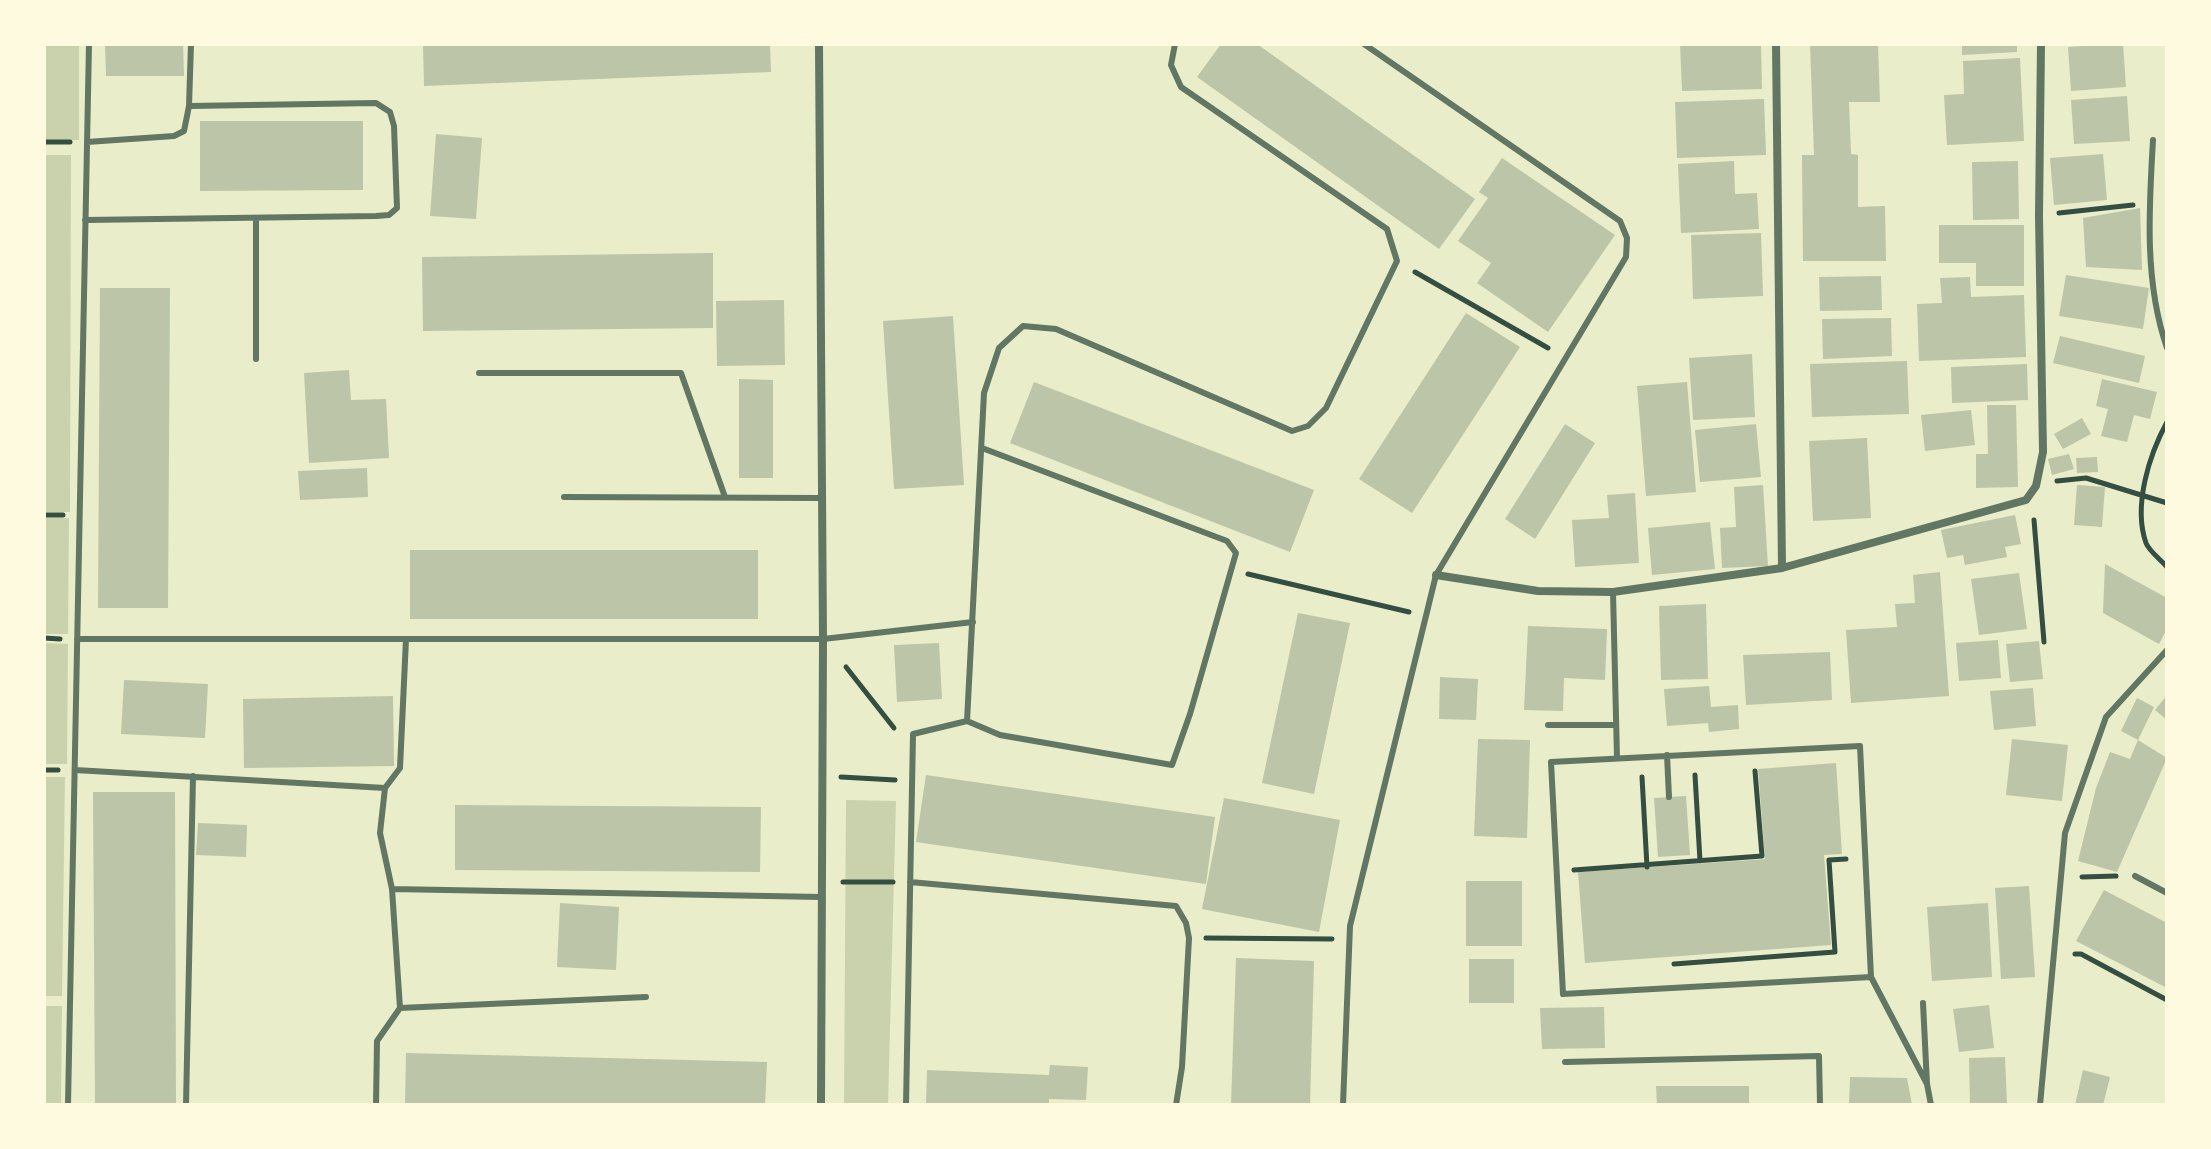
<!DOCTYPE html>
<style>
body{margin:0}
#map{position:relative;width:2211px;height:1149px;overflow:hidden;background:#e9edc9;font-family:Poppins,sans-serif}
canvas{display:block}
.frame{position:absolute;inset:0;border:46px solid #fefae0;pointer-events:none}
</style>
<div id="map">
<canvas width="2211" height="1149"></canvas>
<div class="frame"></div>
</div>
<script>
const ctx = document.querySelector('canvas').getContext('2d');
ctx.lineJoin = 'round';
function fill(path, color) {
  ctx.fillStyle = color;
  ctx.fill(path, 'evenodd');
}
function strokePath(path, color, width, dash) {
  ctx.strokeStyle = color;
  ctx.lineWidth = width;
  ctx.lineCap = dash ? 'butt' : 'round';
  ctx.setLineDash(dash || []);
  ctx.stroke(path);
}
fill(new Path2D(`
 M44,44H79V140H44Z
 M44,155H71L70,512H44Z
 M44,518H69L68,634H44Z
 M44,643L68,644L67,764H44Z
 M44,777H65L62,996H44Z
 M846,800L896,801L888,1105H844Z
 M44,1006H62L61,1105H44Z`), '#cad2ad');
fill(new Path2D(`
 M105,44H183L184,76H106Z
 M423,44H770L771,72L424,86Z
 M1221,44H1257L1475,199L1439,249L1197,77Z
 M1680,44H1761L1762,89L1682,91Z
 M1810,44H1878L1880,102H1849L1851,154L1858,155V207L1885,206L1886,261H1803L1802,155H1814Z
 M1962,44H2017V52L1962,55Z
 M2108,44H2123L2126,87L2071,91L2068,47Z
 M2020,58L2024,141L1947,145L1944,95L1964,94L1963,61Z
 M2127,96L2130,141L2074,144L2071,100Z
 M1764,99L1766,155L1677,158L1675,102Z
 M200,121H363V190L200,191Z
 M436,134L482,138L476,219L430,216Z
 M2103,154L2107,200L2054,205L2050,158Z
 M1502,158L1615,235L1548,332L1477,283L1491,263L1458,241L1488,198L1479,192Z
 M1734,161L1735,194L1757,193L1759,229L1681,233L1678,164Z
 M2018,161L2019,219L1973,220L1972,162Z
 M2140,208L2142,270L2086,267L2083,218Z
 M1939,225H2024V286H1976V263H1939Z
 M1761,233L1763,296L1693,299L1691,235Z
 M713,253V328L423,331L422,257Z
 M2066,275L2149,288L2143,329L2059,316Z
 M1881,276L1882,310L1820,311L1819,277Z
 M1970,277L1971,297L2024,295L2026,357L1919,361L1917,304L1942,303L1940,278Z
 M100,288H170L168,608H98Z
 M784,300L785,365L717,366L716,301Z
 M1466,313L1520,347L1412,513L1359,479Z
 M953,316L964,485L894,489L883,321Z
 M1891,318L1892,356L1823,359L1822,319Z
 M2060,336L2145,356L2139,383L2053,363Z
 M1752,354L1755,417L1693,420L1689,358Z
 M1907,361L1909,414L1812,417L1810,364Z
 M2027,364L2028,400L1952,403L1951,367Z
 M349,370L351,400L386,399L389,458L309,463L304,373Z
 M739,379L773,380V478H739Z
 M2102,379L2157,392L2150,419L2134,415L2127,442L2101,436L2108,409L2096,406Z
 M1034,382L1314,490L1290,552L1010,443Z
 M1687,382L1696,492L1646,496L1637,386Z
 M1987,405H2016L2018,487L1976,488V454H1988Z
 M1971,410L1975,445L1925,451L1921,415Z
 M2082,418L2091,434L2063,449L2054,434Z
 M1565,424L1595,443L1535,539L1505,519Z
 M1756,424L1761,477L1700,482L1695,430Z
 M1867,438L1871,518L1813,521L1809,441Z
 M2069,454L2074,469L2052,475L2048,459Z
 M2097,457L2098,472L2077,473L2076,458Z
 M367,468L368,497L300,500L298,471Z
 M1763,485L1768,566L1722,568L1720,528L1736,527L1734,487Z
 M2077,485L2105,487L2102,527L2074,525Z
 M1635,493L1639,563L1575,567L1572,520L1609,518L1607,495Z
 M2015,515L2021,544L2005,547L2007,557L1965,565L1963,555L1947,558L1941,530Z
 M1710,522L1715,569L1652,575L1648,528Z
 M410,550H758V619H410Z
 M2105,564L2167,598V629L2159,644L2103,613Z
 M1940,572L1949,696L1851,703L1846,630L1897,627L1895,604L1915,603L1913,575Z
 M2019,573L2027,629L1979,635L1971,579Z
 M1706,604L1708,679L1661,680L1659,606Z
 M1298,613L1350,623L1314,794L1262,783Z
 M1528,626L1607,629L1605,680L1564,678L1563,711L1524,710Z
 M1998,640L2001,678L1959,681L1956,643Z
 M2039,641L2043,679L2010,682L2006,644Z
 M939,643L942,699L897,702L894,645Z
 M1830,652L1832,700L1746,705L1743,655Z
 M1440,677L1478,679L1476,720L1439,719Z
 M124,680L208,684L205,738L121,734Z
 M1709,686L1711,707L1738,705L1739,729L1709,732L1708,723L1667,726L1664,689Z
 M2033,688L2036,726L1994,730L1990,691Z
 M2167,695V720L2155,710Z
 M393,696L394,766L244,768L243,699Z
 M2137,698L2154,707L2138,740L2121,731Z
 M1478,739L1530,740L1527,838L1474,836Z
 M2012,739L2068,745L2062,801L2006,795Z
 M2138,740L2167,758L2117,872L2078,861L2096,788L2110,752L2130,759Z
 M1836,763L1842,854L1824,855L1831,945L1585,963L1578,872L1765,859L1758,769Z
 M926,775L1215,817L1206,884L916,842Z
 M93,792H175L176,1105H95Z
 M1686,796L1690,855L1658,857L1654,798Z
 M1224,798L1340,820L1319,932L1202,909Z
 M455,805L761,807L760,872L455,870Z
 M198,823L247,825L246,857L196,855Z
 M1466,881H1522V946H1466Z
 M2029,886L2035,977L2001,979L1995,888Z
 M2104,890L2167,923V988L2076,941Z
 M560,903L619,907L616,970L557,967Z
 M1988,903L1992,977L1932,981L1927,907Z
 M1236,958L1314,961L1310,1105H1231Z
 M1469,959H1514V1003H1469Z
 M1989,1005L1994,1048L1959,1052L1953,1009Z
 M1604,1007L1605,1048L1542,1049L1540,1008Z
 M406,1053L767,1062L765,1105H405Z
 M2005,1057L2007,1105H1970L1969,1058Z
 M1050,1065L1088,1067L1086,1100L1049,1099V1105H926L927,1070L1049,1075Z
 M2083,1070L2110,1077L2103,1105H2075Z
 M1850,1077L1907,1078L1912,1105H1849Z
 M1656,1086H1749V1105H1657Z`), '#bcc5a7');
strokePath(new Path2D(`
 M44,142H70
 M2059,213L2133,205
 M1415,272L1548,348
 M2167,422C2149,455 2133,506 2146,543C2149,551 2161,560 2167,567
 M2057,481L2086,478L2167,503
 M44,515H63
 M2034,520L2044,642
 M1248,574L1409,612
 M44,638L60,639
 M846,667L894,728
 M44,770H58
 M1695,775L1700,861
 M841,777L895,780
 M1642,777L1647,867
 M1574,870L1762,856L1755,771
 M2082,877L2116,876
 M843,882H893
 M1206,938L1332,939
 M2075,954H2081L2167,1000
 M1674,964L1835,952L1829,860L1846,859`), '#344e41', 5);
strokePath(new Path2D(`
 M2153,140C2149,208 2144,282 2167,348
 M87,142L174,136L184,131L189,106L191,44
 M256,218V359
 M85,220L376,216L389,215L397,208L394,126L390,112L376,103L189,106
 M479,373H681L725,497
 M564,497L821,498
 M1613,592L1617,758
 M77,639H823L973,622
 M967,721L984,393L999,348L1023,326L1056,329L1292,431L1308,426L1326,408L1397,261L1387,229L1181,87L1171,65L1175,44
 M1548,725H1616
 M1667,755L1669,797
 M75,770L385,788L380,833L392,889L400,1008L377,1041L376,1105
 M385,788L400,768L406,639
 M2135,876L2167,893
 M910,882L1176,906L1186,923L1189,938L1182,1067L1176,1105
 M392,889L821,897
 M1871,977L1563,994L1551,762L1860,746L1871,977L1927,1084
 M1923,1003L1927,1084L1931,1105
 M400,1008L646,997
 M1565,1062L1819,1056L1820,1105
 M68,1105L89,44
 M186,1105L193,776
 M906,1105L913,734L967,721L1000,735L1172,765L1190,714L1236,553L1227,541L982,448
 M1343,1105L1350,926L1436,575L1626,257L1627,238L1620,221L1364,44
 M2040,1105L2065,833L2106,717L2167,650`), '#617663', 6);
strokePath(new Path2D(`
 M819,44L823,639L821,1105
 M1776,44L1782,568
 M1436,575L1538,591L1613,592L1782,568L2026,500L2036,486L2043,452L2039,216L2041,44`), '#617663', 8);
</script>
